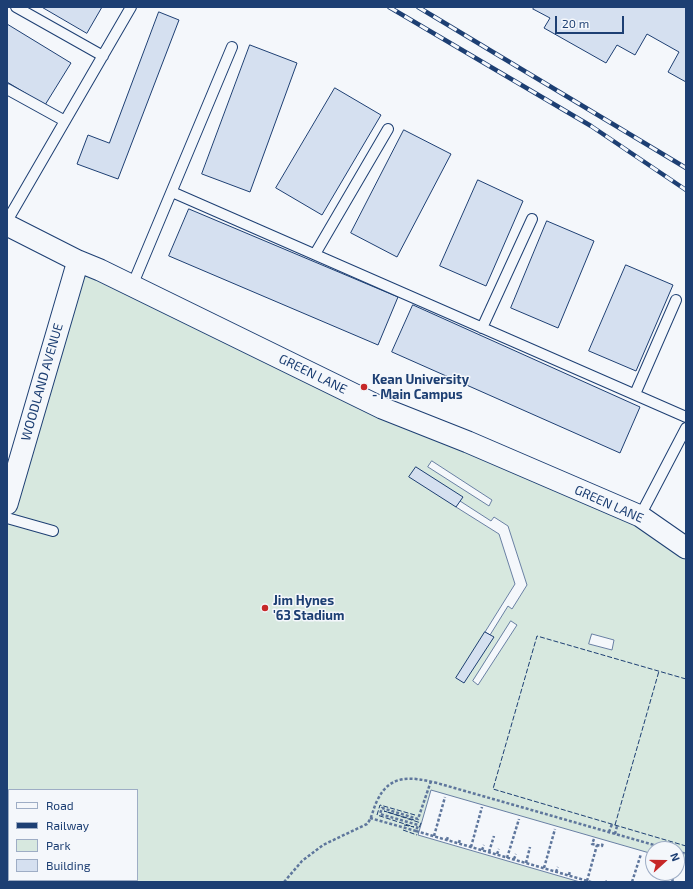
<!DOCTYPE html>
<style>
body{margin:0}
#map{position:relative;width:693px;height:889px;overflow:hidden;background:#f4f7fb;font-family:"Exo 2",sans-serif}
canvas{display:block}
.frame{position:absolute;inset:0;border:8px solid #1d3f73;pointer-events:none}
.legend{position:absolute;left:8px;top:789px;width:130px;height:92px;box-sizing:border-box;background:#f4f7fb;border:1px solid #9eadc5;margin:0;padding:5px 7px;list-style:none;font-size:12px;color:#1d3f73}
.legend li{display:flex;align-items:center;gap:8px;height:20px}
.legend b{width:20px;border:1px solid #9eadc5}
.north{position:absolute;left:645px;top:841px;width:40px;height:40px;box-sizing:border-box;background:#f4f7fb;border:1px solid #9eadc5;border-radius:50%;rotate:69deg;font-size:11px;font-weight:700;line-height:16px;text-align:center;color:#1d3f73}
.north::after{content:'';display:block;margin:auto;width:14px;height:18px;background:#c62828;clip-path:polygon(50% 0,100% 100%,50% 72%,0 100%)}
.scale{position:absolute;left:555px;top:16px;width:69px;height:18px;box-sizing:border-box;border:2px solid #1d3f73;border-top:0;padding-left:5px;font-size:12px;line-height:14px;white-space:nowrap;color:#1d3f73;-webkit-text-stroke:3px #f4f7fb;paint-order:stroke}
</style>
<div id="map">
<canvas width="693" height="889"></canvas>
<div class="frame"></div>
<ul class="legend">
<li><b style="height:5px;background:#f4f7fb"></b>Road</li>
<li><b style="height:5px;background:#1d3f73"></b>Railway</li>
<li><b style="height:11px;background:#d7e8df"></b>Park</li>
<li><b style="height:11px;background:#d5e0f0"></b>Building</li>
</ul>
<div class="north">N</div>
<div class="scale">20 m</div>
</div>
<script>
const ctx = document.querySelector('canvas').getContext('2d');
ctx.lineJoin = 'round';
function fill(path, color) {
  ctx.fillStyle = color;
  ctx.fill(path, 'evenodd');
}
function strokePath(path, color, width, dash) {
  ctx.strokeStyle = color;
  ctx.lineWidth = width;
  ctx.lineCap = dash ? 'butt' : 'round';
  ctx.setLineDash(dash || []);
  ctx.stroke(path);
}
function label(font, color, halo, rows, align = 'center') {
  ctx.font = font + ' "Exo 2",sans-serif';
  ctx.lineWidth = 3;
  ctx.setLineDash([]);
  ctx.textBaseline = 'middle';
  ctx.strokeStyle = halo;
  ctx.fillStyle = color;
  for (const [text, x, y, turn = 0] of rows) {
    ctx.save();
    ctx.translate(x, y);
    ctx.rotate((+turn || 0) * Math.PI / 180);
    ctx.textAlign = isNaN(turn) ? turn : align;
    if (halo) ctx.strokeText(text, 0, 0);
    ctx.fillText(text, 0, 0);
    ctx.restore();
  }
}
const green = new Path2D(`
 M78,261L686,548V863L677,861V849H653V854L431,790L418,835L580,882H7V504ZM432,461L492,500L489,506L428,467ZM460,501L491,521L494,517L508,526L527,585L512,609L508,606L490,635L485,632L515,584L499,534L456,507ZM511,621L517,625L478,685L473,681ZM592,634L614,640L612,650L589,644ZM9,790H137V880H9Z`);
fill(green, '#d7e8df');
strokePath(green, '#687fa3', 1);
const building = new Path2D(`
 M42,7H102L87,33Z
 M535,7H686V82L668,72L679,52L647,34L635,55L617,45L606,63L544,28L550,18L533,9Z
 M159,12L179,20L118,179L77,164L88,135L109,143Z
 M7,24L71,63L45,105L7,82Z
 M250,45L297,63L250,192L202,174Z
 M335,88L381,115L322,215L276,188Z
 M404,130L451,154L397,257L351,233Z
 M478,180L523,201L486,286L440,266Z
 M189,209L398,297L378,345L169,256Z
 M547,221L594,241L558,328L511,308Z
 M626,265L673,285L636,371L589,351Z
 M413,305L640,407L620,453L392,352Z
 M416,467L463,497L456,507L409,477Z
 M485,632L494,637L464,683L456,678Z`);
fill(building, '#d5e0f0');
strokePath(building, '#1d3f73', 1);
const lane = new Path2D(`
 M16,7L103,56
 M7,89L65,121
 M172,192L686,417
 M7,221L131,7
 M315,254L388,129
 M132,286L232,47
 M482,328L532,219
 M635,394L676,300
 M640,516L686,428
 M7,518L53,531`);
const street = new Path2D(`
 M7,225L78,261L100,270L382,408L468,442L640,516L686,548
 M7,504L78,261`);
strokePath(lane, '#1d3f73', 12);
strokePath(street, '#1d3f73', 23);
strokePath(new Path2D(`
 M431,781L418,819L382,808L380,814L418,825L416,831L591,882
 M370,818L416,831
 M609,832L612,824
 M615,834L617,826
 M434,836L445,797
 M594,839L592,844L602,846L603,842
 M447,840L448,836
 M459,843L460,839
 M471,847L482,807
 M482,850L484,845
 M677,851L686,854
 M489,852L494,836
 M497,854L499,849
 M507,858L519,819
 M514,859L516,854
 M526,863L530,847
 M677,867L678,864
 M544,868L555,829
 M556,872L558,867
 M569,875L570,871
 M587,881L597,845
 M284,882L302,861L323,845L367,824C372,818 373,809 377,801C390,773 412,777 437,783L668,849
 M606,882L607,881
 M632,882L641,854
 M672,882L675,873`), '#5e769c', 2.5, [3, 2]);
strokePath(lane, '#f4f7fb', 10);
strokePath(street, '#f4f7fb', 21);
const rail = new Path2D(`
 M389,7L591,126L686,190
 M418,7L686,168`);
strokePath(rail, '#1d3f73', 4.5);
strokePath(rail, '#f4f7fb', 3, [9]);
strokePath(new Path2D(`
 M686,679L537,636L493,789L686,846
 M414,820L384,811L421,823L419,828
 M404,825L414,827L377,815L380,805L415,815
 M615,825L659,671
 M403,830L417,835`), '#1d3f73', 1, [5, 2]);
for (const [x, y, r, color] of [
 [364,387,4,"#c62828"],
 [265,608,4,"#c62828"]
]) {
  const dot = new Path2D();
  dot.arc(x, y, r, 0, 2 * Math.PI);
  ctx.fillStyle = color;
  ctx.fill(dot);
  strokePath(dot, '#f4f7fb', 1.5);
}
label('13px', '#1d3f73', '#f4f7fb', [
 ["GREEN LANE",313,374,26],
 ["WOODLAND AVENUE",42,382,-74],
 ["GREEN LANE",609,504,24]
]);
label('bold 13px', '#1d3f73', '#f4f7fb', [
 ["Kean University",372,380],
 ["- Main Campus",372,395],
 ["Jim Hynes",273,601],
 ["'63 Stadium",273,616]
], 'left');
</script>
